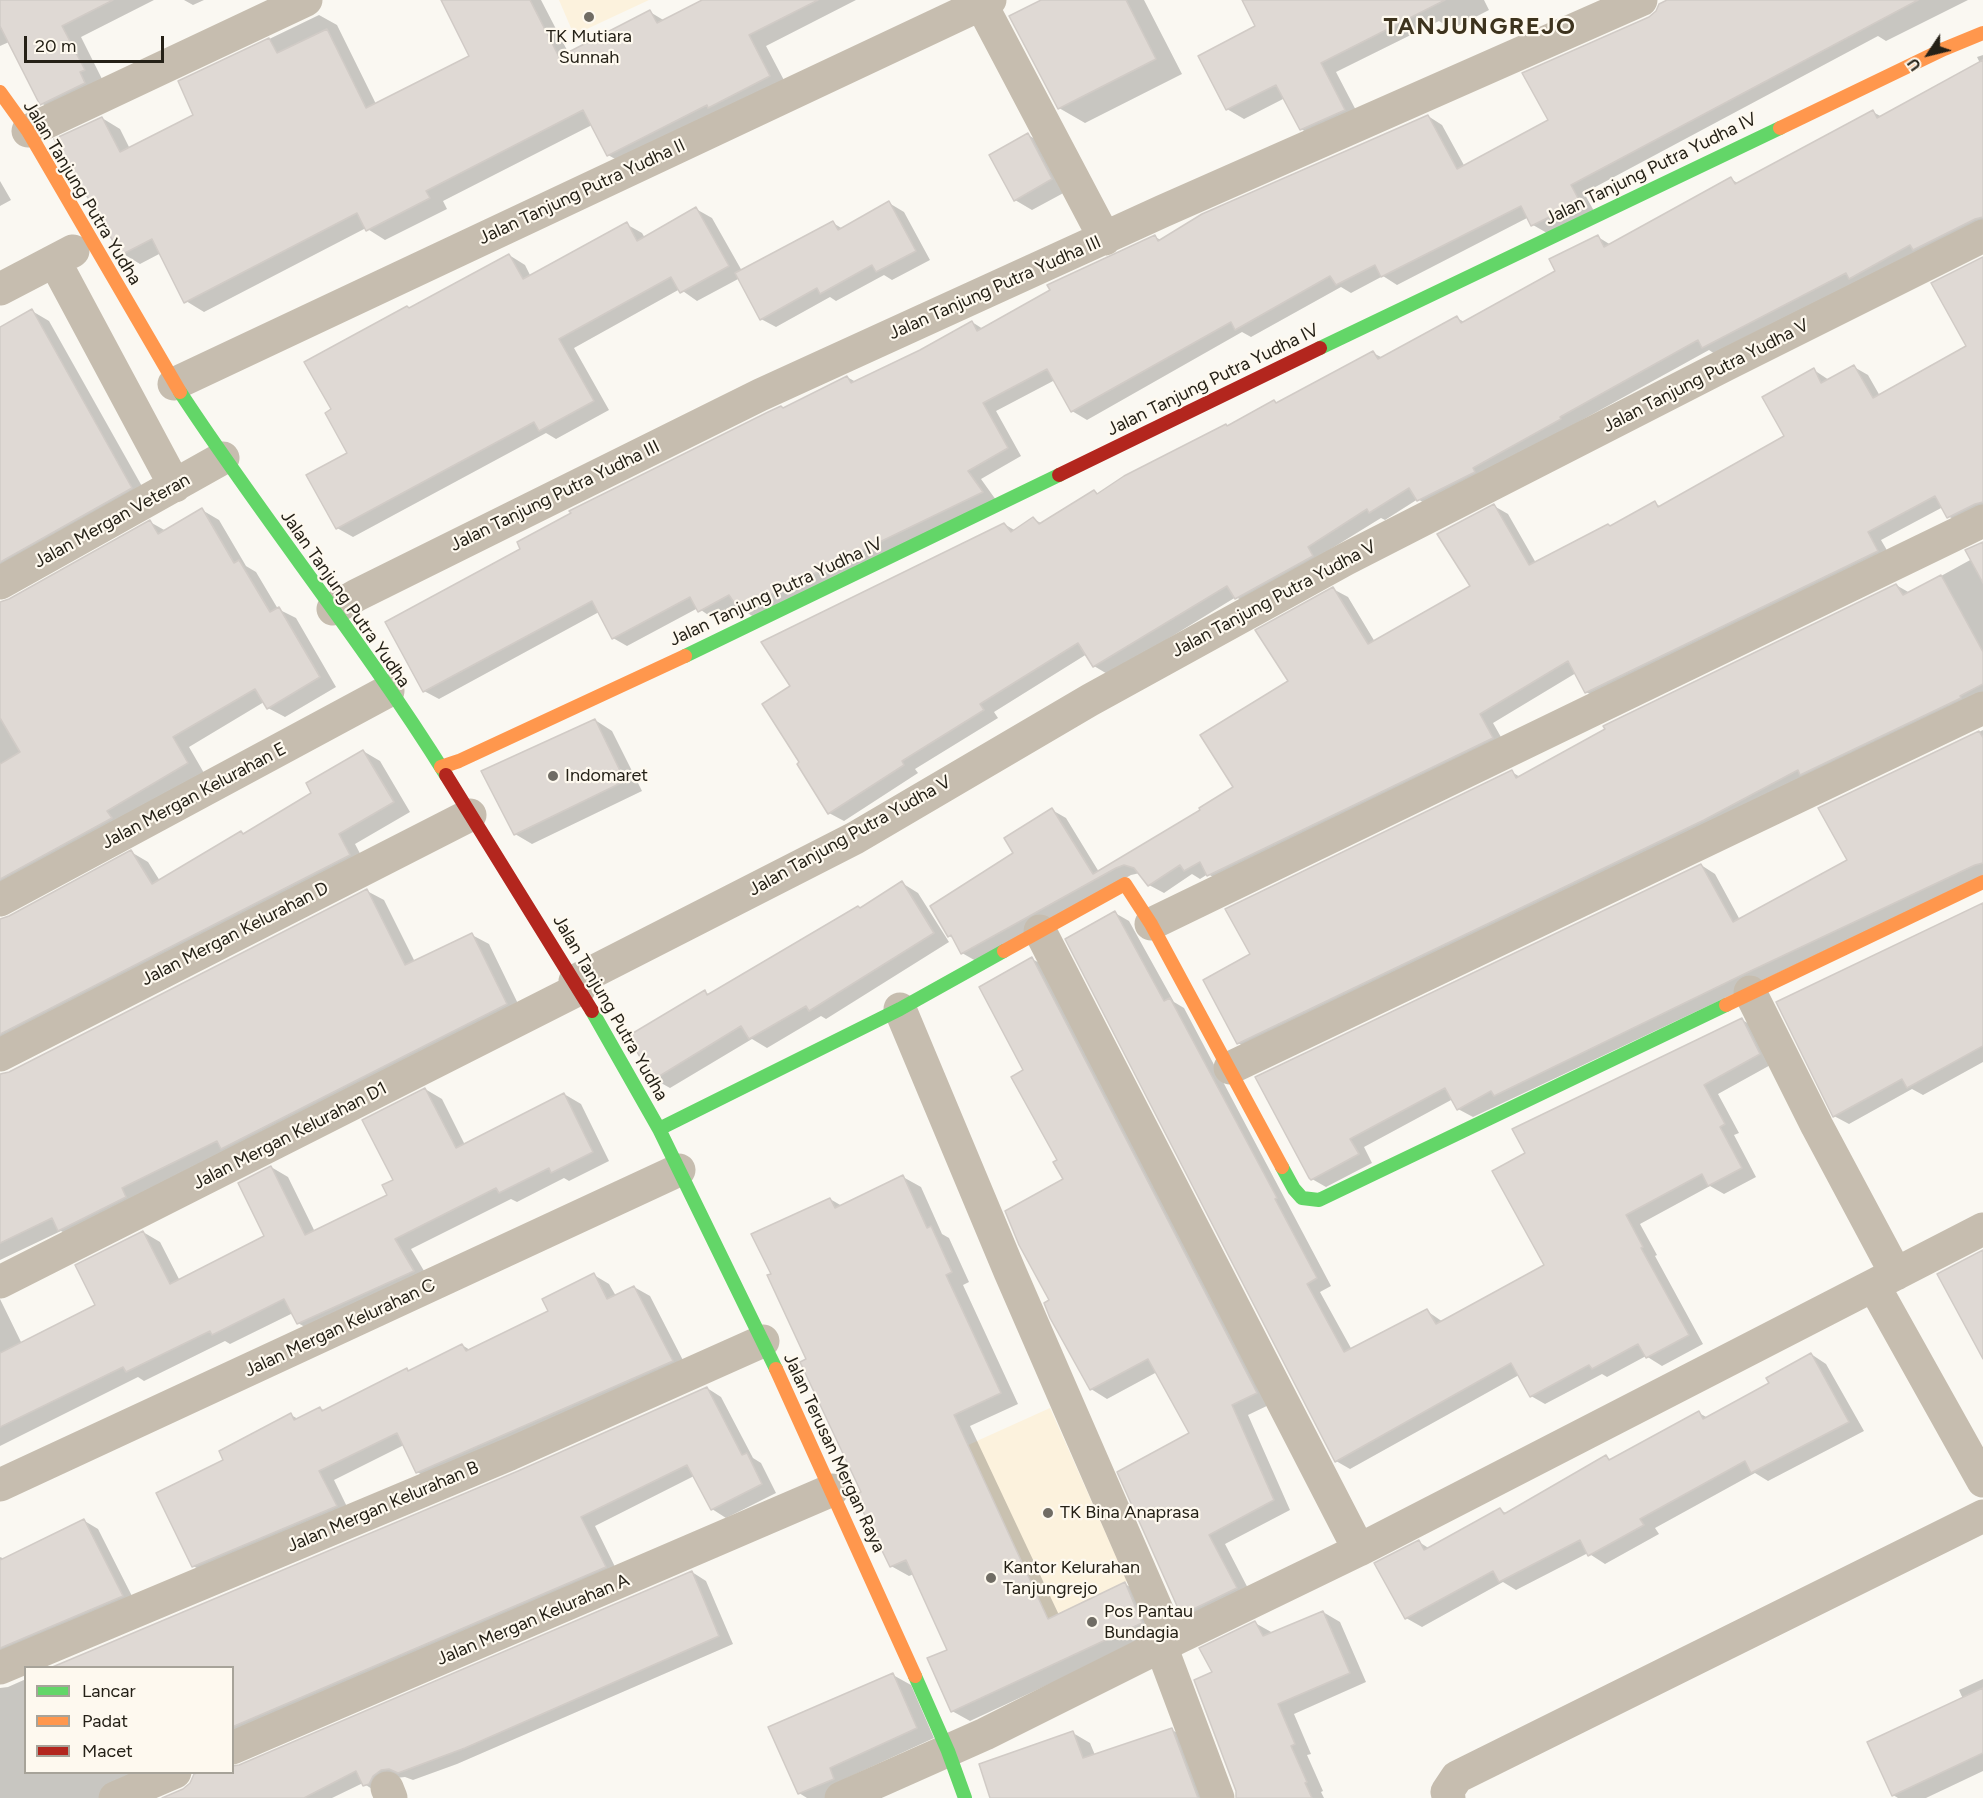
<!DOCTYPE html>
<style>
body{margin:0}
#map{position:relative;width:1983px;height:1798px;overflow:hidden;background:#faf8f2;font-family:Figtree,sans-serif}
canvas{display:block}
.legend{position:absolute;left:24px;top:1666px;width:210px;height:108px;box-sizing:border-box;background:#fef9ef;border:2px solid #a7a399;margin:0;padding:8px 10px;list-style:none;font-size:18px;color:#252117}
.legend li{display:flex;align-items:center;gap:12px;height:30px}
.legend b{width:30px;border:2px solid #a7a399}
.north{position:absolute;left:1899px;top:24px;width:60px;height:60px;-webkit-text-stroke:4px #fef9ef;paint-order:stroke;rotate:235deg;font-size:16px;font-weight:700;line-height:24px;text-align:center;color:#252117}
.north::after{content:'';display:block;margin:auto;width:21px;height:27px;background:#252117;clip-path:polygon(50% 0,100% 100%,50% 72%,0 100%)}
.scale{position:absolute;left:24px;top:36px;width:140px;height:27px;box-sizing:border-box;border:3px solid #252117;border-top:0;padding-left:8px;font-size:18px;line-height:21px;white-space:nowrap;color:#252117;-webkit-text-stroke:4px #fef9ef;paint-order:stroke}
</style>
<div id="map">
<canvas width="1983" height="1798"></canvas>
<ul class="legend">
<li><b style="height:8px;background:#63d668"></b>Lancar</li>
<li><b style="height:8px;background:#ff974d"></b>Padat</li>
<li><b style="height:8px;background:#b3261e"></b>Macet</li>
</ul>
<div class="north">U</div>
<div class="scale">20 m</div>
</div>
<script>
const ctx = document.querySelector('canvas').getContext('2d');
ctx.lineJoin = 'round';
function fill(path, color) {
  ctx.fillStyle = color;
  ctx.fill(path, 'evenodd');
}
function strokePath(path, color, width, dash) {
  ctx.strokeStyle = color;
  ctx.lineWidth = width;
  ctx.lineCap = dash ? 'butt' : 'round';
  ctx.setLineDash(dash || []);
  ctx.stroke(path);
}
function label(font, color, halo, rows, align = 'center') {
  ctx.font = font + ' Figtree,sans-serif';
  ctx.lineWidth = 4.5;
  ctx.setLineDash([]);
  ctx.textBaseline = 'middle';
  ctx.strokeStyle = halo;
  ctx.fillStyle = color;
  for (const [text, x, y, turn = 0] of rows) {
    ctx.save();
    ctx.translate(x, y);
    ctx.rotate((+turn || 0) * Math.PI / 180);
    ctx.textAlign = isNaN(turn) ? turn : align;
    if (halo) ctx.strokeText(text, 0, 0);
    ctx.fillText(text, 0, 0);
    ctx.restore();
  }
}
fill(new Path2D(`
 M559,0H649L574,35Z
 M1050,1408L1127,1581L1048,1619L968,1445Z`), '#fcf2dd');
fill(new Path2D(`
 M0,0H154L81,37L103,81L61,115L41,103L9,42L0,46Z
 M184,0H204L193,5Z
 M443,0H541L569,54L650,12L665,21L705,0H856L766,46L787,86L626,165L608,155L592,125L443,201L447,209L385,240L366,228L204,312L186,301L161,253L140,264L122,253L102,118L120,129L130,149L195,115L180,82L319,15L337,25L376,104L471,56Z
 M1044,0H1144L1182,74L1085,123L1059,108Z
 M1244,0H1484L1489,10L1452,29L1439,21L1336,72L1361,120L1318,139L1301,129L1285,98L1244,119L1227,109L1257,27Z
 M1670,0H1968L1886,41L1878,36L1584,193L1594,211L1547,233L1533,225L1529,217L1397,285L1383,276L1351,293L1341,287L1251,337L1242,332L1087,420L1072,411L1055,380L996,411L1021,456L981,479L996,500L755,618L738,606L714,619L698,608L627,646L613,638L599,612L439,699L424,691L784,409L847,377L856,382L920,351L972,322L983,329L1155,237L1161,240L1428,116L1442,125L1465,167L1550,121L1649,18Z
 M1983,55V223L1718,356L1709,350L1573,425L1433,509L1418,499L1385,520L1381,518L1321,555L1251,606L1236,597L1109,675L1094,666L1087,654L994,712L998,718L915,769L918,773L844,821L829,813L801,763L792,686L1004,524L1016,531L1033,519L1043,524L1094,491L1099,494L1274,402L1277,404L1373,353L1383,358L1457,318L1466,323L1557,272L1598,237L1611,245L1731,179L1739,184L1873,112L1882,117L1980,63L1977,57Z
 M1028,135L1046,145L1069,190L1032,210L1015,200Z
 M0,181L11,200L0,206Z
 M889,203L904,212L930,260L892,280L884,275L836,301L830,297L776,327L761,319L740,278L697,301L680,289L574,348L609,410L556,439L546,433L353,537L337,528L349,454L333,410L410,309L509,255L525,265L531,277L626,224L642,233L645,238L696,209L712,218L742,271L833,223L843,229Z
 M32,311L49,321L148,497L0,585V330Z
 M1983,338V515L1963,525L1948,516L1943,507L1881,540L1892,559L1601,700L1586,692L1576,673L1493,723L1506,746L1223,883L1208,874L1200,879L1192,874L1164,893L1149,885L1140,873L1131,875L976,961L962,953L955,939L949,936L1052,810L1066,818L1099,872L1202,811L1235,788L1290,682L1333,589L1348,597L1375,642L1472,587L1494,506L1508,514L1536,563L1611,527L1655,503L1661,507L1786,436L1814,370L1829,380L1854,367L1868,375L1880,396Z
 M202,510L219,520L246,566L256,572L278,609L296,618L336,687L285,717L268,708L264,702L189,747L204,773L0,902V601V603L9,601L150,522L166,531Z
 M1983,543V702L1252,1051L1238,1043L1252,955L1512,772L1520,777L1896,585L1910,593L1972,559Z
 M595,720L612,731L642,791L532,844L515,834Z
 M1983,730V876L1473,1117L1458,1109L1453,1099L1364,1147L1372,1163L1326,1187L1312,1179L1257,1078L1701,865L1715,874L1740,920L1849,861L1820,808Z
 M363,751L380,761L410,812L355,844L366,865L0,1058V919L9,918L131,852L148,862L160,881L241,833L244,835L314,794Z
 M902,883L918,893L949,942L826,1019L821,1016L767,1048L752,1039L670,1088L654,1079L705,992L710,995L861,909Z
 M367,891L384,900L415,962L472,935L489,944L523,1014L77,1240L61,1231L0,1260V1074L9,1073Z
 M1983,904V1062L1923,1095L1912,1089L1849,1124L1834,1116Z
 M1115,913L1129,921L1174,1002L1184,1008L1331,1286L1320,1292L1352,1350L1427,1311L1443,1322L1546,1266L1742,1020L1757,1028L1774,1063L1718,1094L1739,1133L1734,1135L1756,1177L1724,1194L1710,1186L1640,1224L1657,1255L1655,1256L1703,1344L1662,1366L1646,1356L1607,1377L1602,1374L1545,1404L1531,1396L1519,1375L1350,1469L1336,1461Z
 M1032,959L1049,968L1273,1403L1248,1415L1290,1510L1225,1544L1253,1598L1199,1624L1182,1614L1191,1434L1157,1372L1107,1399L1091,1389L1051,1300L1065,1180L1025,1070Z
 M425,1089L442,1099L465,1145L564,1094L581,1104L609,1161L569,1181L564,1178L517,1202L511,1199L411,1249L430,1281L315,1333L298,1323L293,1313L230,1344L225,1341L144,1381L138,1377L0,1446V1299L22,1344L97,1306L143,1232L160,1242L180,1281L266,1237L271,1167L288,1177L315,1232L389,1196Z
 M903,1177L921,1187L942,1234L949,1238L969,1282L963,1285L1018,1404L970,1426L1059,1615L1125,1584L1142,1594L1159,1633L970,1721L952,1711L949,1651L914,1574L909,1576L891,1566L863,1493L808,1360L830,1199L842,1206Z
 M594,1275L609,1284L616,1296L634,1287L650,1296L688,1370L433,1481L417,1472L404,1445L334,1480L351,1515L209,1575L193,1566L225,1461L291,1415L298,1419L320,1408L325,1411L407,1370L410,1372L462,1345L470,1350L550,1312Z
 M1811,1354L1826,1364L1864,1431L1768,1481L1755,1473L1655,1528L1659,1534L1605,1564L1588,1553L1516,1590L1503,1582L1422,1627L1406,1618L1419,1542L1430,1549L1500,1510L1508,1514L1606,1457L1612,1460L1699,1413L1708,1418L1771,1384Z
 M707,1388L721,1397L753,1458L761,1463L776,1493L726,1518L712,1509L694,1476L595,1526L619,1575L232,1744V1668L518,1473Z
 M83,1520L98,1529L136,1604L0,1664V1557L5,1559Z
 M692,1572L706,1581L733,1644L457,1764L413,1780L405,1777L396,1778L378,1793L363,1783L332,1798H166L183,1791L191,1785L195,1772H232Z
 M1323,1612L1340,1622L1366,1682L1294,1714L1311,1754L1307,1755L1323,1791L1321,1792L1324,1798H1238L1214,1672L1255,1623L1273,1633Z
 M893,1675L911,1685L934,1738L847,1778L829,1798H807L799,1793Z
 M26,1679V1772H159L113,1798H0V1688L8,1687Z
 M1983,1679V1771L1926,1798H1898L1893,1795L1963,1699L1959,1690Z
 M1172,1730L1189,1739L1211,1798H992L1073,1733L1090,1743L1095,1755Z`), '#0003');
const building = new Path2D(`
 M0,0H113L62,26L85,70L80,72L85,83L40,105L0,26Z
 M441,0H530L559,57L650,10L657,23L702,0H818L749,35L770,76L708,108L707,105L607,156L583,110L426,191L430,198L366,231L357,213L184,303L152,239L121,255L54,139L102,117L120,152L193,115L178,81L269,38L277,53L327,29L366,108L469,56Z
 M1041,0H1126L1156,59L1058,109L1009,16Z
 M1242,0H1445L1321,63L1345,110L1300,130L1276,85L1226,110L1198,56L1255,26Z
 M1667,0H1918L1571,185L1580,202L1531,226L1521,206L1381,277L1375,265L1336,285L1330,276L1235,330L1231,322L1071,412L1047,369L983,403L1008,448L968,471L983,492L739,610L729,595L698,612L690,597L612,639L592,601L423,692L385,622L520,549L517,542L571,513L569,511L768,412L781,406L783,408L847,376L851,383L920,350L972,321L977,331L1050,290L1047,285L1155,235L1158,241L1202,214L1428,115L1457,169L1548,120L1522,73L1649,17L1656,11L1659,4Z
 M1983,60V217L1975,219L1913,250L1910,245L1849,279L1846,273L1702,348L1698,340L1560,417L1561,419L1473,468L1475,472L1417,501L1409,488L1369,513L1367,509L1308,547L1313,556L1235,599L1227,586L1093,667L1078,643L980,704L984,710L902,761L904,765L828,814L797,764L799,762L762,704L790,686L761,642L1004,523L1011,532L1033,517L1039,524L1094,490L1097,494L1124,476L1226,424L1227,426L1274,400L1276,403L1373,351L1378,359L1457,316L1461,323L1555,271L1549,259L1598,235L1604,247L1731,177L1735,184L1873,110L1877,118Z
 M1028,133L1052,179L1014,201L989,155Z
 M889,201L916,251L876,272L872,265L820,294L817,288L760,320L735,273L833,221L838,230Z
 M696,207L729,266L680,293L671,277L559,339L594,401L539,431L534,422L336,529L306,475L347,453L325,413L331,409L304,362L407,306L409,308L509,254L523,279L627,222L637,241Z
 M1983,257V502L1975,504L1947,518L1935,496L1868,532L1878,551L1585,693L1568,661L1480,714L1493,738L1207,876L1200,862L1184,871L1180,865L1148,886L1134,868L1124,865L1116,868L961,954L951,935L948,937L930,906L1013,853L1004,838L1052,808L1093,874L1200,810L1199,808L1233,787L1200,735L1288,681L1255,630L1333,587L1368,644L1470,586L1437,534L1494,504L1529,565L1608,524L1610,526L1655,501L1658,507L1784,436L1762,397L1814,368L1821,383L1854,365L1873,398L1966,346L1931,283Z
 M32,309L132,488L0,562V327Z
 M202,508L234,563L239,560L270,612L279,607L320,677L267,709L255,689L173,737L188,763L107,811L112,818L0,879V764L20,752L0,718V602L9,599L150,520L158,534Z
 M1983,542V583L1965,550Z
 M1941,575L1983,652V684L1960,696L1961,698L1800,775L1798,770L1704,820L1237,1044L1203,980L1250,954L1225,909L1512,770L1516,778L1605,729L1603,726L1896,584L1903,595Z
 M595,719L625,781L514,835L481,771Z
 M1979,731L1983,738V863L1975,865L1742,975L1494,1096L1491,1091L1457,1110L1445,1088L1350,1139L1359,1154L1311,1180L1309,1178L1255,1077L1701,864L1733,922L1847,860L1818,808Z
 M363,750L394,802L339,834L350,855L0,1034V919L9,916L131,850L152,884L241,831L243,834L311,793L306,783Z
 M902,881L934,933L809,1011L806,1006L749,1039L741,1026L653,1080L628,1036L705,990L707,995L858,906L860,908Z
 M367,889L405,965L472,933L507,1004L221,1149L217,1141L122,1188L126,1197L58,1231L52,1218L0,1243V1074L9,1072Z
 M1983,903V1046L1907,1088L1902,1079L1833,1117L1776,1002Z
 M1115,911L1164,1001L1170,998L1277,1198L1275,1199L1317,1278L1307,1284L1344,1352L1427,1309L1436,1324L1544,1265L1492,1171L1525,1153L1512,1129L1742,1018L1760,1054L1704,1085L1725,1124L1720,1127L1742,1168L1708,1186L1702,1174L1626,1215L1643,1247L1641,1248L1689,1335L1646,1358L1638,1344L1592,1369L1589,1365L1530,1397L1511,1363L1335,1462L1065,939Z
 M1032,957L1257,1393L1232,1405L1274,1500L1209,1535L1237,1588L1181,1615L1117,1472L1189,1433L1148,1359L1090,1390L1050,1318L1044,1303L1049,1300L1019,1245L1005,1211L1063,1179L1053,1162L1057,1160L1011,1077L1023,1070L979,987Z
 M425,1088L456,1148L564,1093L593,1152L551,1173L549,1168L499,1193L496,1188L395,1239L414,1271L297,1324L284,1299L212,1335L210,1331L126,1372L123,1367L0,1427V1353L95,1305L75,1265L143,1231L170,1284L264,1236L238,1183L271,1166L305,1235L387,1195L382,1185L393,1180L362,1120Z
 M903,1175L927,1228L931,1226L952,1272L946,1275L1001,1393L954,1415L1048,1619L1125,1582L1142,1623L951,1712L927,1658L947,1650L906,1560L890,1567L855,1495L861,1492L800,1362L806,1359L767,1275L771,1274L751,1234L830,1198L835,1208Z
 M1983,1250V1359L1937,1274Z
 M594,1273L607,1299L634,1286L673,1361L416,1473L397,1433L319,1471L337,1506L192,1567L156,1493L223,1460L219,1451L291,1413L294,1420L320,1407L322,1411L407,1368L408,1371L462,1344L466,1351L548,1311L542,1299Z
 M1811,1353L1849,1422L1751,1473L1745,1461L1640,1519L1644,1525L1588,1556L1580,1540L1499,1582L1493,1571L1405,1619L1374,1563L1419,1540L1424,1550L1500,1508L1504,1514L1606,1455L1609,1460L1699,1411L1703,1419L1769,1383L1766,1378Z
 M707,1387L742,1455L747,1453L762,1484L711,1510L687,1465L581,1517L606,1567L232,1727V1668H50L518,1471Z
 M84,1519L123,1596L0,1648V1560Z
 M692,1571L719,1636L465,1748L398,1773L389,1769L381,1770L373,1776L369,1784L363,1786L356,1771L304,1798H162L183,1789L190,1783L194,1774L197,1773H232V1766L239,1765Z
 M1323,1611L1350,1673L1278,1704L1295,1744L1291,1746L1307,1782L1305,1783L1312,1798H1236V1791L1194,1680L1212,1672L1199,1648L1255,1621L1263,1636Z
 M893,1673L917,1728L830,1768L834,1779L798,1794L768,1727Z
 M1983,1688V1753L1892,1796L1867,1742Z
 M1172,1728L1198,1798H990L979,1764L1073,1731L1083,1758Z`);
fill(building, '#dfd9d4');
strokePath(building, '#d1cbc6', 1.5);
strokePath(new Path2D(`
 M979,0L1105,239
 M28,131L306,0
 M55,262L175,486
 M0,289L73,251
 M174,384L990,0
 M0,583L223,458
 M333,609L357,595L760,395L1163,211L1641,0
 M0,900L388,691
 M1151,924L1983,521
 M1040,931L1359,1550
 M575,981L855,838L1090,700L1346,559L1727,364L1983,236
 M1750,992L1817,1126L1896,1274
 M900,1009L1010,1272L1171,1642
 M0,1055L470,815
 M1230,1068L1983,708
 M0,1282L579,989
 M1874,1286L1983,1481
 M0,1485L679,1170
 M1161,1646L1359,1550L1983,1229
 M0,1668L510,1454L763,1341
 M232,1748L832,1490
 M387,1788L391,1798
 M115,1798L175,1772
 M841,1798L985,1734L1161,1646L1218,1798
 M1449,1798L1447,1792L1457,1777L1983,1516`), '#c6bdaf', 33);
strokePath(new Path2D(`
 M1320,348L1780,128
 M180,392C265,522 364,643 446,775
 M685,656L1059,475
 M592,1011L659,1129L776,1369
 M659,1129L900,1009L1004,951
 M1282,1167L1294,1189L1302,1198L1319,1200L1726,1005
 M915,1676L948,1751L965,1798`), '#63d668', 14);
strokePath(new Path2D(`
 M0,92L28,131L180,392
 M1780,128L1944,49L1983,33
 M441,767L459,761L685,656
 M1004,951L1125,884L1151,924L1282,1167
 M1726,1005L1983,882
 M776,1369L915,1676`), '#ff974d', 14);
strokePath(new Path2D(`
 M1059,475L1320,348
 M446,775L592,1011`), '#b3261e', 14);
for (const [x, y, r, color] of [
 [589,17,6,"#706c64"],
 [553,776,6,"#706c64"],
 [1048,1513,6,"#706c64"],
 [991,1578,6,"#706c64"],
 [1092,1622,6,"#706c64"]
]) {
  const dot = new Path2D();
  dot.arc(x, y, r, 0, 2 * Math.PI);
  ctx.fillStyle = color;
  ctx.fill(dot);
  strokePath(dot, '#fef9ef', 2);
}
label('18px', '#252117', '#fef9ef', [
 ["TK Mutiara",589,37,"center"],
 ["Sunnah",589,58,"center"],
 ["Indomaret",565,776],
 ["TK Bina Anaprasa",1060,1513],
 ["Kantor Kelurahan",1003,1568],
 ["Tanjungrejo",1003,1589],
 ["Pos Pantau",1104,1612],
 ["Bundagia",1104,1633]
], 'left');
label('18px', '#252117', '#fef9ef', [
 ["Jalan Tanjung Putra Yudha IV",1651,169,-26],
 ["Jalan Tanjung Putra Yudha II",582,192,-25],
 ["Jalan Tanjung Putra Yudha",82,193,59],
 ["Jalan Tanjung Putra Yudha III",995,288,-24],
 ["Jalan Tanjung Putra Yudha V",1706,376,-27],
 ["Jalan Tanjung Putra Yudha IV",1213,380,-26],
 ["Jalan Tanjung Putra Yudha III",555,496,-26],
 ["Jalan Mergan Veteran",112,521,-29],
 ["Jalan Tanjung Putra Yudha IV",776,592,-25],
 ["Jalan Tanjung Putra Yudha",345,599,55],
 ["Jalan Tanjung Putra Yudha V",1274,599,-28],
 ["Jalan Mergan Kelurahan E",194,796,-28],
 ["Jalan Tanjung Putra Yudha V",850,836,-29],
 ["Jalan Mergan Kelurahan D",235,934,-27],
 ["Jalan Tanjung Putra Yudha",610,1008,60],
 ["Jalan Mergan Kelurahan D1",290,1136,-27],
 ["Jalan Mergan Kelurahan C",340,1328,-25],
 ["Jalan Terusan Mergan Raya",834,1453,65],
 ["Jalan Mergan Kelurahan B",383,1507,-23],
 ["Jalan Mergan Kelurahan A",533,1620,-23]
]);
ctx.letterSpacing = '1.5px';
label('bold 24px', '#3d331e', '#fef9ef', [
 ["TANJUNGREJO",1480,27]
]);
ctx.letterSpacing = '0px';
</script>
